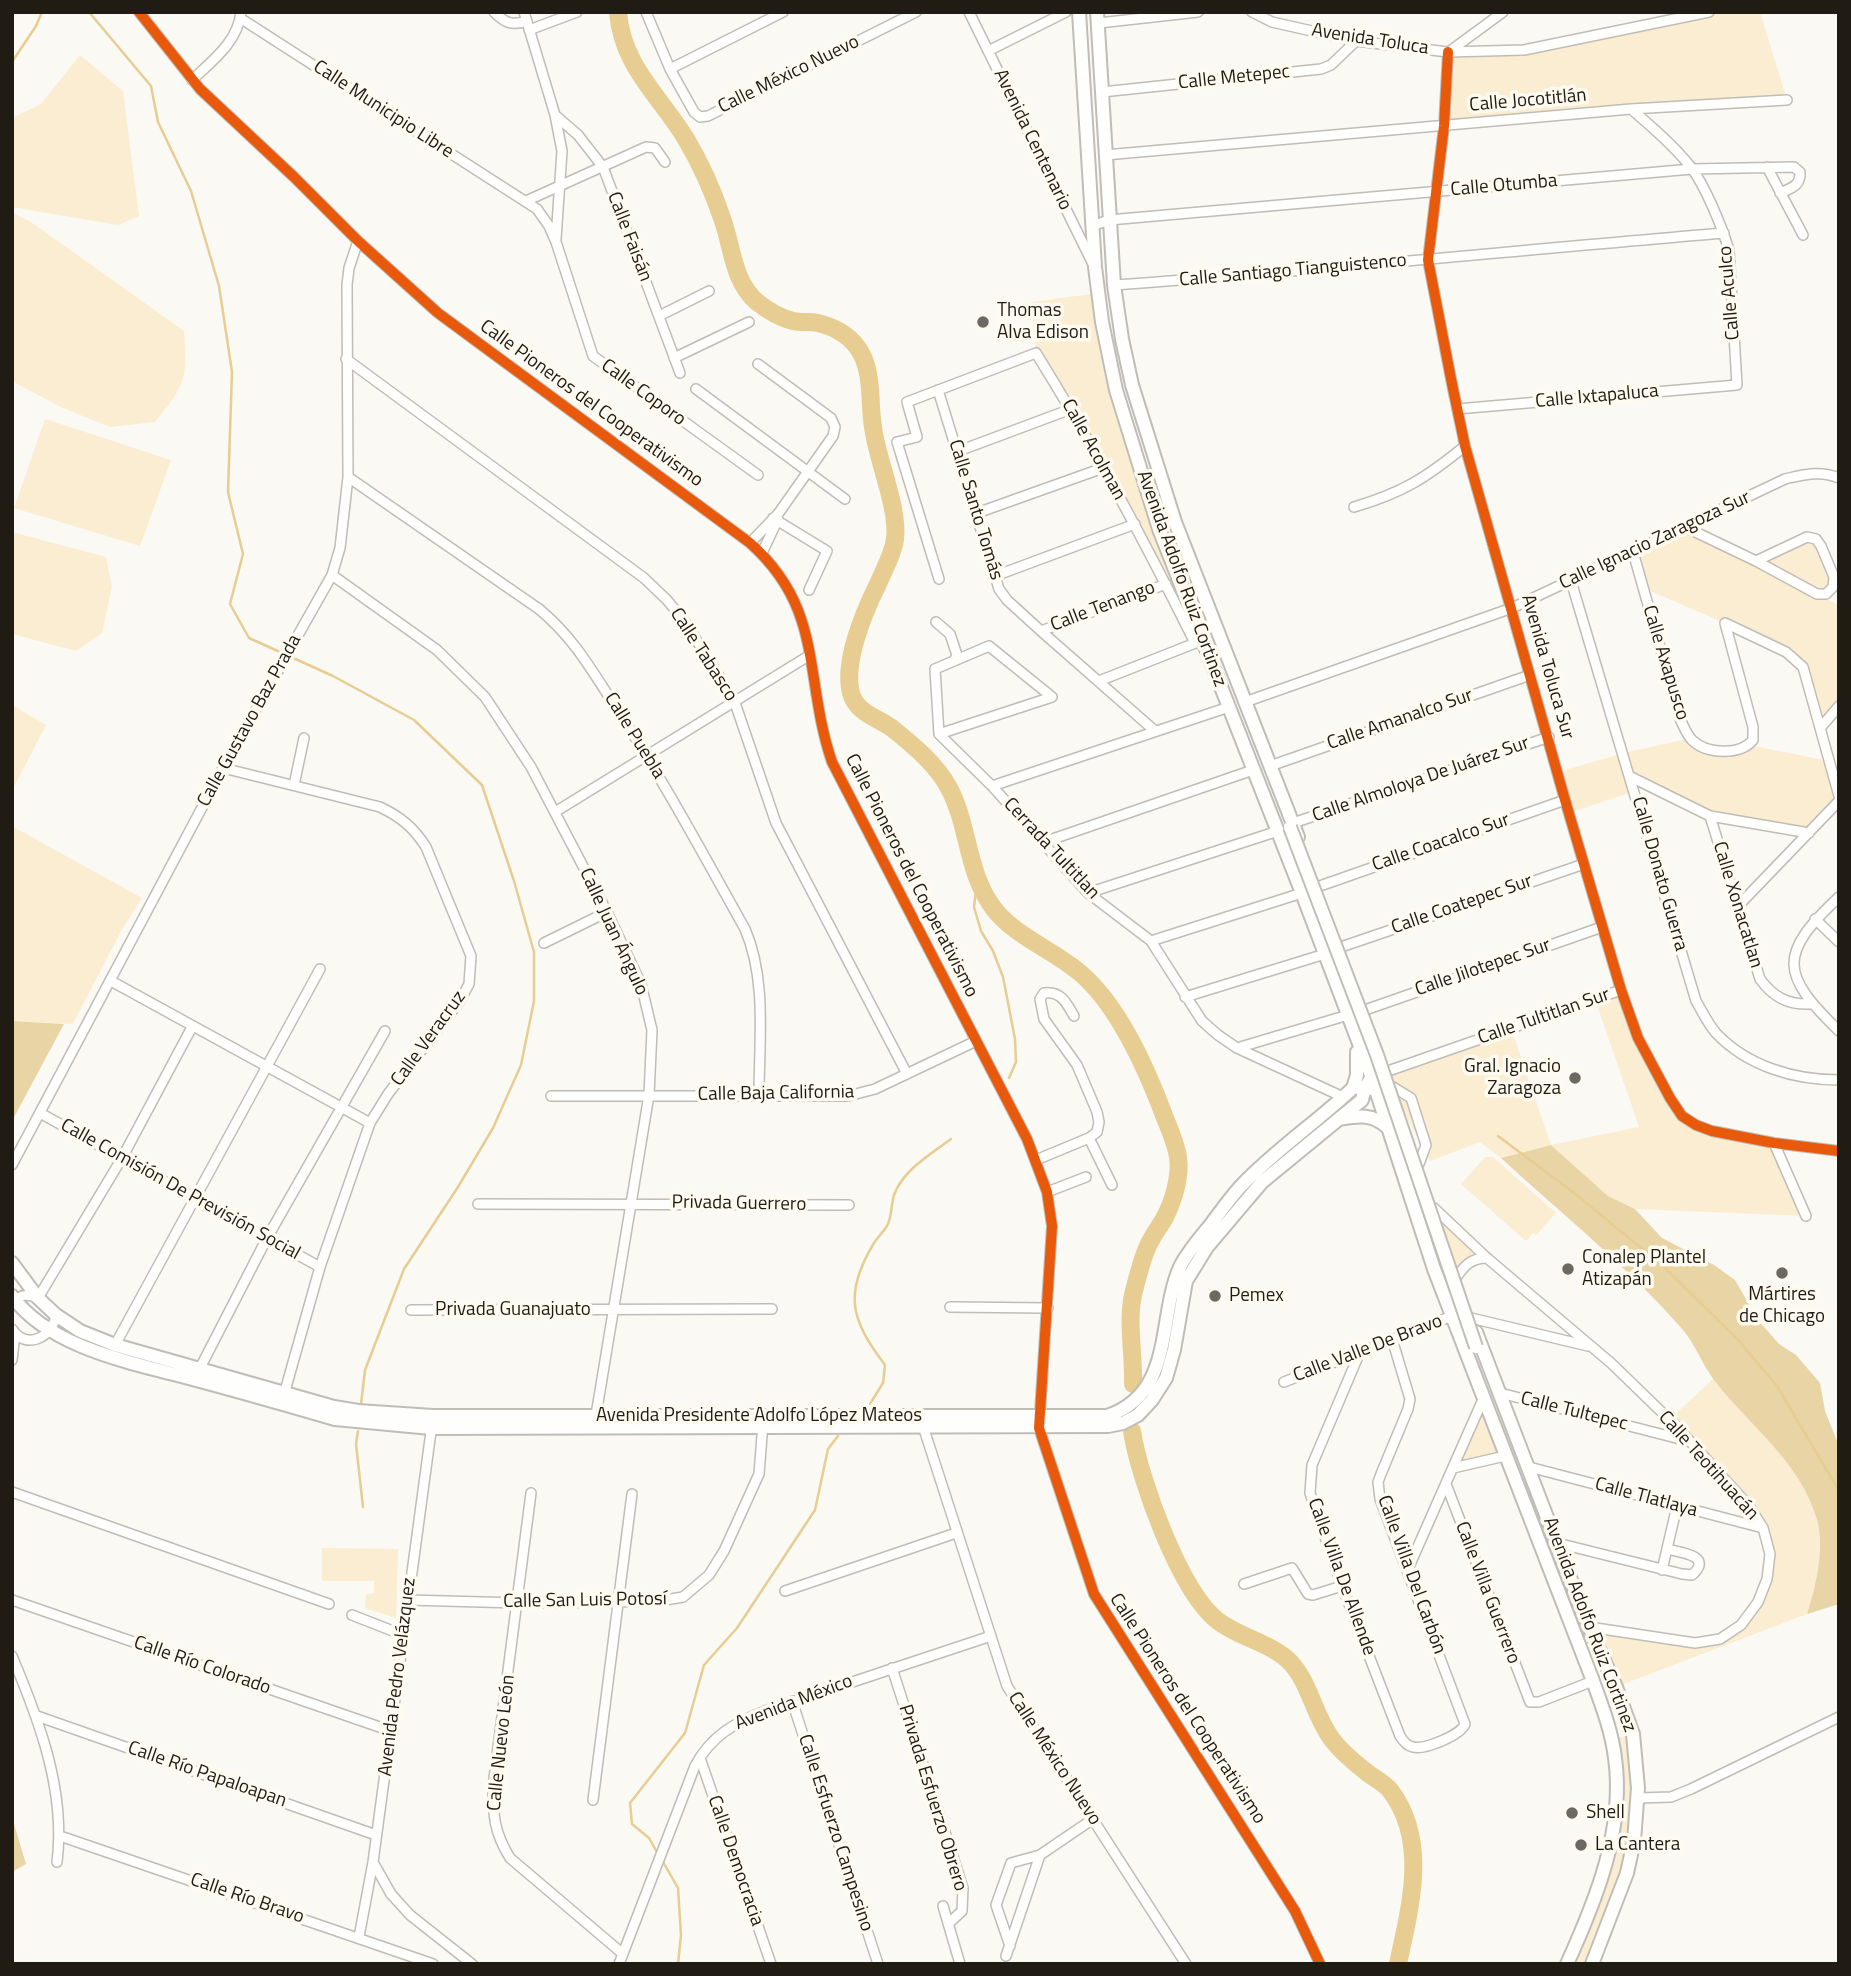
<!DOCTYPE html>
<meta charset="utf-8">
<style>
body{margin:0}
#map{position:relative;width:1851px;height:1976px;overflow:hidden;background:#faf9f4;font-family:"Titillium Web",sans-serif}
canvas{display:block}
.frame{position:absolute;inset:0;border:14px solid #201c14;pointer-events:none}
</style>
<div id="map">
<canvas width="1851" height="1976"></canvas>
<div class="frame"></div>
</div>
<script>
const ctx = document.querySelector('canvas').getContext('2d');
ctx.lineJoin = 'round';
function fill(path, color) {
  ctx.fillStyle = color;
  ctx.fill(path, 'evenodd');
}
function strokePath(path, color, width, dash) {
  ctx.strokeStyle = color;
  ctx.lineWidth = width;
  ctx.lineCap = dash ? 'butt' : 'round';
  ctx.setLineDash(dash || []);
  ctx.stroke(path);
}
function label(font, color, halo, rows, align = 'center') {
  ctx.font = font + ' "Titillium Web",sans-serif';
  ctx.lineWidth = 7;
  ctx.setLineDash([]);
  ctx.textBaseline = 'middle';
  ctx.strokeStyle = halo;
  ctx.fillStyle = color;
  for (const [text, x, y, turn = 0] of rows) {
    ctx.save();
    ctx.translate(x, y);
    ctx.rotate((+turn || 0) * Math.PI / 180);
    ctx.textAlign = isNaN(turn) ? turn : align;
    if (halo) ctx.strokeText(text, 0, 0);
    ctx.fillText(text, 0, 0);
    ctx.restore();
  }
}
fill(new Path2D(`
 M1709,12H1760L1787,100L1444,126L1448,52L1524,50Z
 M80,55L123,91L139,216L118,225L12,207V118L41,104Z
 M13,213L31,222L184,331C188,378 185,386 155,422L110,427L63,408L17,384L12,379Z
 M1099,293L1102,322L1195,643L1036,353L1031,302Z
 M45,419L171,460L140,546L14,508Z
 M1685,527L1756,561L1799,540L1816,539L1833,587L1819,595L1839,605V706L1821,727L1795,659L1725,623L1643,588L1633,552Z
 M12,532L106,557L112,587L102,633L76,651L12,634Z
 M12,705L46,725L12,791Z
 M1691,738L1715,750L1749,745L1829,761L1839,796L1809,833L1710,816L1632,778L1635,791L1569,813L1558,772L1624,753Z
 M12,826L142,898L121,931L73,1024L12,1021Z
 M1621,990L1638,1038L1670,1098L1696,1125L1774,1143L1806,1216L1635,1209L1608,1196L1551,1145L1501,1158L1480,1142L1430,1161L1397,1099L1388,1071L1511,1028L1551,1145L1639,1127L1595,999Z
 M1485,1157H1493L1556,1213L1536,1235L1533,1233L1526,1241L1461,1184Z
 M1434,1208L1487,1258H1477L1456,1278Z
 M1713,1379C1754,1423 1811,1471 1820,1534C1823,1556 1814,1593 1807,1614L1616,1687L1589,1627L1675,1641L1720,1639L1741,1625L1758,1602L1770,1554L1763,1528L1669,1420Z
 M1484,1397L1505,1456L1453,1468Z
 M322,1548L398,1549L396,1618L365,1608L366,1594L374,1593V1581H322Z
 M1633,1734L1634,1840L1592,1964H1567L1596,1896L1617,1800L1612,1740Z`), '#fbedd1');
fill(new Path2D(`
 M12,1021L64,1024L12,1121Z
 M1551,1145L1608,1196L1635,1209L1662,1238L1714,1265L1735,1280L1758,1320L1779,1344L1796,1355L1820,1383L1825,1411L1839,1446V1604L1807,1614C1816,1586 1825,1548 1817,1520C1800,1460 1749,1426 1714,1380C1702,1364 1695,1344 1683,1330C1628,1267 1562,1214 1501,1158Z
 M12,1817L26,1864L12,1872Z`), '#e9d4a5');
strokePath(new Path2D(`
 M89,12L151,86L158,122L191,191L219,286L232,372L228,492L243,554L230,604L249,638L333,676L414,720L482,785L514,881L534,952V1001L521,1065L493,1128L458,1187L404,1269L365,1370L361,1404
 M12,62L36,26L42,12
 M977,881L974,907L981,931L993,951L1003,977L1015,1039L1016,1062L1009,1078
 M1498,1136L1574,1193L1662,1265L1739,1341L1777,1386L1839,1491
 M870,1404L883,1383L885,1365C851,1320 843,1294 874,1243C878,1237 883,1232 887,1226C892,1217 891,1205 894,1195C903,1170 931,1154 951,1139
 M358,1431L356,1444L363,1507
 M658,1854L649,1838L632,1824L630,1803L685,1733L704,1665L737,1628L815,1510L828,1449L838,1436
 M662,1860L678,1888L681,1935L678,1964`), '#e7cd92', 2.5);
strokePath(new Path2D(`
 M618,12C622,66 660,96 686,139C701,164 714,194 723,221C733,250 733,281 757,302C767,310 781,318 793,321C801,323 810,321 818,323C836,327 854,338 862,355C873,377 869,404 873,427C877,460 899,508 895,539C893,555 884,569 878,584C864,612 843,662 851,693C856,713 879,718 893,729C913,745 937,765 949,788C970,828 966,872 994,909C1015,936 1053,950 1079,972C1119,1005 1147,1070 1165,1118C1170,1130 1176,1144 1178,1157C1181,1177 1173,1202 1164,1219C1158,1229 1151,1238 1147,1248C1141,1262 1137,1279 1133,1295C1127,1322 1134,1355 1133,1384
 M1132,1431C1139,1478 1180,1592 1218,1621C1240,1638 1272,1643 1291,1663C1310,1684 1314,1715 1331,1738C1341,1752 1356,1764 1369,1774C1376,1779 1385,1784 1390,1790C1429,1841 1410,1907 1398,1964`), '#e7cd92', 18);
const minor = new Path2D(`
 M139,12L200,89L294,177L358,241L438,313L750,543C825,610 803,677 832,762L1027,1139L1047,1192L1052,1226L1039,1428L1094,1594L1295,1911L1320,1964
 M494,12C505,23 512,26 527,21
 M524,12L555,115L562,151L556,239
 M646,12L670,69L694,112L700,117L708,116L916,12
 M969,12L1092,262
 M1252,12L1272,22L1356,41L1448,52L1524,50L1709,12
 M240,18L537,209L549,226L556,242L593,356L758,475
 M1099,23L1198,12
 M529,30L577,12
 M988,51L1066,12
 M1450,51L1503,12
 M1448,52L1444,126L1428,260L1452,384L1465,446L1565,800L1621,990L1638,1038L1670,1098L1682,1116L1696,1125L1712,1131L1774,1143L1839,1151
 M670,69L783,12
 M192,80C212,61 238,42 241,12
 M1102,92L1321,69L1331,65L1356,41
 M555,115L578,135L603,167L680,373
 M1105,155L1631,109L1787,100
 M1767,167L1803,235
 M526,201L646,147L655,148L665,162
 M1092,226L1109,220L1692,169L1794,167L1800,172C1801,186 1791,188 1780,193
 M1114,285C1317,271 1520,250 1724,233
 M659,316L709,291
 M674,358L749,322
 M346,359L644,578L667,600L685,622L734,700L776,823L907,1074
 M696,389L845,499
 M938,390L999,589L1007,600L1041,631L1155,731
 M1457,409L1737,385L1729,250C1722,227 1705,185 1690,166C1673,145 1652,127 1631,109
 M956,452L1071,409
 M348,477L539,609C573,637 591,669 615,706C662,778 703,854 745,929C767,980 759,1041 759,1096
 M1354,507C1402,493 1426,478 1465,446
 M977,513L1103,468
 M773,518L827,551L809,590
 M1685,527L1756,561L1817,594H1826L1833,587L1834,577L1821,546L1816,539L1807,537L1756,561
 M750,543L778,514L833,436L835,427L831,418L758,364
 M1633,552L1681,721C1684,727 1687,735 1692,740C1706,754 1740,756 1753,740V727L1725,623L1786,652L1803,667L1839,796
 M762,553L778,519
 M332,575L437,650L485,697L531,767L607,912L641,984L652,1030L649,1095L595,1421
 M995,576L1135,524
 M939,579L897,442L917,437L907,402L1036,353C1094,446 1146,544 1195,643
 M1571,581L1696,1001C1702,1011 1708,1024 1716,1033C1747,1066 1794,1080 1839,1080
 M936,622L950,634L957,655L955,659
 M1041,631L1166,584
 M1099,681L1198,642
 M1052,697L989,646L935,669L939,734L992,786L1088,893L1151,941L1202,1021L1218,1035L1237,1048L1343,1097
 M1245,702L1512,608L1785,479C1803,475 1820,470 1839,478
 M1821,727L1839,706
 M939,734L1052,697
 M1270,766L1530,675
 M223,768L380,807C401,817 414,828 426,847L471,956L469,984L461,999L388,1094L370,1123L320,1267L283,1398
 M1631,777L1710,816L1809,833
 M294,785L304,738
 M992,786L1229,707
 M555,812L810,655
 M1710,816L1760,979C1773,997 1788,1005 1810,1004
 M1293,823L1549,737
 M1044,842L1253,770
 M1317,887L1565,800
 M1088,893L1278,831
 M1839,897C1778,954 1780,974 1839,1031
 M1739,905L1839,801
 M1815,919L1839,942
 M1151,941L1302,893
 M544,943L607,912
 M1341,947L1584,864
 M111,981L370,1123
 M1185,997L1325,954
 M1365,1010L1602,927
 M1237,1048L1348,1015
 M1388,1071L1621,990
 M1393,1087L1411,1098L1426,1145L1419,1164
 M551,1096H848L875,1089L976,1041
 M40,1113L320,1267
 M1089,1138L1112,1185
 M1774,1143L1806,1216
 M1036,1160L1089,1138L1097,1132L1099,1122L1097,1112L1077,1065L1044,1019L1040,999L1044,993C1061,991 1066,1002 1074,1016
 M12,1165L223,768L332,575L340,548L348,477L347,285L349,268L358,241
 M1047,1192L1086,1177
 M478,1204L849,1205
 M1434,1208L1487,1258L1611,1363L1676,1426L1749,1506L1763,1528L1770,1554L1767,1579L1758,1602L1741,1625L1720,1639L1695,1643L1589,1627
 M1456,1278C1464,1266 1471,1258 1487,1258
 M13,1304C19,1293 28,1294 38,1298L122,1158L192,1027
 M950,1307L1048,1308
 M411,1310L772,1309
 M1471,1318L1588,1346
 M12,1329C26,1351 53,1337 56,1315
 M115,1345L320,969
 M1360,1352L1312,1465L1310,1493L1342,1586L1400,1736C1403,1741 1407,1746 1413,1747C1425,1750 1461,1735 1465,1724L1380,1499L1378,1482L1381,1474L1408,1409L1410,1399L1392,1339
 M12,1360L15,1334
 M199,1370L267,1238L385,1031
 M1284,1382L1452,1316
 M1500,1393L1688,1441
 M922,1423L1007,1686L1186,1964
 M1529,1467L1763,1528
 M1453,1468L1505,1456
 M1446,1484L1530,1702H1539L1593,1681
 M12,1492L329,1604
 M531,1493L493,1786C493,1816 494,1832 510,1858L623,1954
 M1557,1543L1682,1574L1692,1575C1714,1556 1680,1552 1667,1549
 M1408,1569L1484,1397
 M1662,1570L1677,1506
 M1244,1584L1292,1568L1308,1594L1313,1595L1342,1586
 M785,1591L956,1533
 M12,1600L391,1731
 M408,1600L519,1603L618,1602L665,1600L683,1597L709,1575L724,1551L759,1474L763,1423
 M352,1615L403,1635
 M12,1656C39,1720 66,1791 57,1862
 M892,1668L963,1888L962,1911L948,1924
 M792,1701L878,1964
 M37,1716L376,1835
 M700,1758L771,1964
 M1638,1798L1671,1797L1691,1789L1839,1717
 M593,1800L632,1494
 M60,1836L433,1964
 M373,1862L391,1894L410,1915L472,1964
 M943,1906L960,1964
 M359,1937L373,1862L432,1424
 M1010,1946L996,1905L1011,1863L1040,1855L1093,1819
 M1006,1956L1040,1855
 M619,1964L695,1766C711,1736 734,1723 765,1711L991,1636`);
const major = new Path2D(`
 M1079,12L1095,267L1102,322L1116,390L1159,529L1302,893L1372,1078L1434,1269L1593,1681C1602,1706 1612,1732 1615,1758C1625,1829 1596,1900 1567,1964
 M1097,12L1114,285L1122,339L1132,385L1175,522L1298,837
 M1353,1088L1357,1075V1052
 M1339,1119C1358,1116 1372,1113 1387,1127
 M12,1263L38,1298L56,1315L80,1331L115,1345L334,1407L358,1411L433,1416H1107C1175,1393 1157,1319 1180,1267C1187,1253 1198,1240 1208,1228C1219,1214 1229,1199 1241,1186C1275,1150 1317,1122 1353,1088L1365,1087L1379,1091
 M12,1296C51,1350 139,1364 200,1381C245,1393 290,1406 335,1419L431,1428L1108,1426L1123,1423L1138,1415L1152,1400L1166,1378L1174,1350L1186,1281L1207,1247L1262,1182L1362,1100L1365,1087L1370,1080
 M1476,1332L1589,1627L1616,1687L1633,1734L1638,1788L1634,1841L1627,1873L1592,1964`);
strokePath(minor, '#c0bdb7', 12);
strokePath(major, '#c0bdb7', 16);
strokePath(minor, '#fefefd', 9);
strokePath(major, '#fefefd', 12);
const majorBridge = new Path2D(`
 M1290,827L1377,1055L1476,1347`);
strokePath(majorBridge, '#c0bdb7', 16, []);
strokePath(majorBridge, '#fefefd', 12);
strokePath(new Path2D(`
 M139,12L200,89L294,177L358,241L438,313L750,543C825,610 803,677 832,762L1027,1139L1047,1192L1052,1226L1039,1428L1094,1594L1295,1911L1320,1964
 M1448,52L1444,126L1428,260L1452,384L1465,446L1565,800L1621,990L1638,1038L1670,1098L1682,1116L1696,1125L1712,1131L1774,1143L1839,1151`), '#e8590c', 10);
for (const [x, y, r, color] of [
 [983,322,7,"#6c6962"],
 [1575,1078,7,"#6c6962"],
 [1568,1269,7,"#6c6962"],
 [1782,1273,7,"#6c6962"],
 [1215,1296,7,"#6c6962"],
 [1572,1813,7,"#6c6962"],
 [1581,1845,7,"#6c6962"]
]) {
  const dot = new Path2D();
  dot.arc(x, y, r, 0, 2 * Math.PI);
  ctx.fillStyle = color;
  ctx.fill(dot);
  strokePath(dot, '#fefaf0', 2.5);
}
label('19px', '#201c14', '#fefaf0', [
 ["Avenida Toluca",1370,40,9],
 ["Calle México Nuevo",789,75,-26],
 ["Calle Metepec",1234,78,-6],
 ["Calle Jocotitlán",1528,101,-5],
 ["Calle Municipio Libre",383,110,33],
 ["Avenida Centenario",1032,140,64],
 ["Calle Otumba",1504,186,-5],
 ["Calle Faisán",629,237,69],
 ["Calle Santiago Tianguistenco",1293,271,-5],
 ["Calle Aculco",1730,293,-95],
 ["Calle Coporo",643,393,36],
 ["Calle Ixtapaluca",1597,397,-5],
 ["Calle Pioneros del Cooperativismo",591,404,36],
 ["Calle Acolman",1093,450,61],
 ["Calle Santo Tomás",975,510,73],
 ["Calle Ignacio Zaragoza Sur",1655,541,-25],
 ["Avenida Adolfo Ruiz Cortinez",1181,579,70],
 ["Calle Tenango",1103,607,-21],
 ["Calle Tabasco",703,655,57],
 ["Calle Axapusco",1665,663,73],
 ["Avenida Toluca Sur",1547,667,74],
 ["Calle Amanalco Sur",1400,720,-19],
 ["Calle Gustavo Baz Prada",250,721,-61],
 ["Calle Puebla",634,736,58],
 ["Calle Almoloya De Juárez Sur",1421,780,-19],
 ["Calle Coacalco Sur",1441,843,-19],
 ["Cerrada Tultitlan",1051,849,47],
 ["Calle Donato Guerra",1659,874,74],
 ["Calle Pioneros del Cooperativismo",911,876,63],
 ["Calle Coatepec Sur",1462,905,-19],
 ["Calle Xonacatlan",1737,905,73],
 ["Calle Juan Ángulo",613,932,65],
 ["Calle Jilotepec Sur",1483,968,-19],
 ["Calle Tultitlan Sur",1544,1017,-19],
 ["Calle Veracruz",429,1039,-54],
 ["Calle Baja California",776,1094,-1],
 ["Calle Comisión De Previsión Social",180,1190,29],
 ["Privada Guerrero",739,1204,1],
 ["Privada Guanajuato",513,1310],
 ["Calle Valle De Bravo",1368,1349,-21],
 ["Calle Tultepec",1574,1412,14],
 ["Avenida Presidente Adolfo López Mateos",759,1416],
 ["Calle Teotihuacán",1708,1466,48],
 ["Calle Tlatlaya",1646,1498,15],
 ["Calle Villa Del Carbón",1411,1575,70],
 ["Calle Villa De Allende",1341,1577,70],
 ["Calle Villa Guerrero",1487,1593,69],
 ["Calle San Luis Potosí",585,1601,-1],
 ["Avenida Adolfo Ruiz Cortinez",1589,1625,69],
 ["Calle Río Colorado",202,1666,19],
 ["Avenida Pedro Velázquez",398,1677,-83],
 ["Avenida México",794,1703,-21],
 ["Calle Pioneros del Cooperativismo",1187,1709,57],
 ["Calle Nuevo León",502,1743,-84],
 ["Calle México Nuevo",1054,1759,57],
 ["Calle Río Papaloapan",207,1775,19],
 ["Privada Esfuerzo Obrero",932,1798,73],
 ["Calle Esfuerzo Campesino",835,1833,72],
 ["Calle Democracia",735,1861,71],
 ["Calle Río Bravo",247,1899,19]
]);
label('19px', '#201c14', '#fefaf0', [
 ["Thomas",997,311],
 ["Alva Edison",997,333],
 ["Gral. Ignacio",1561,1067,"right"],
 ["Zaragoza",1561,1089,"right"],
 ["Conalep Plantel",1582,1258],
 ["Atizapán",1582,1280],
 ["Mártires",1782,1295,"center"],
 ["de Chicago",1782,1317,"center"],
 ["Pemex",1229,1296],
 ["Shell",1586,1813],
 ["La Cantera",1595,1845]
], 'left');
</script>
